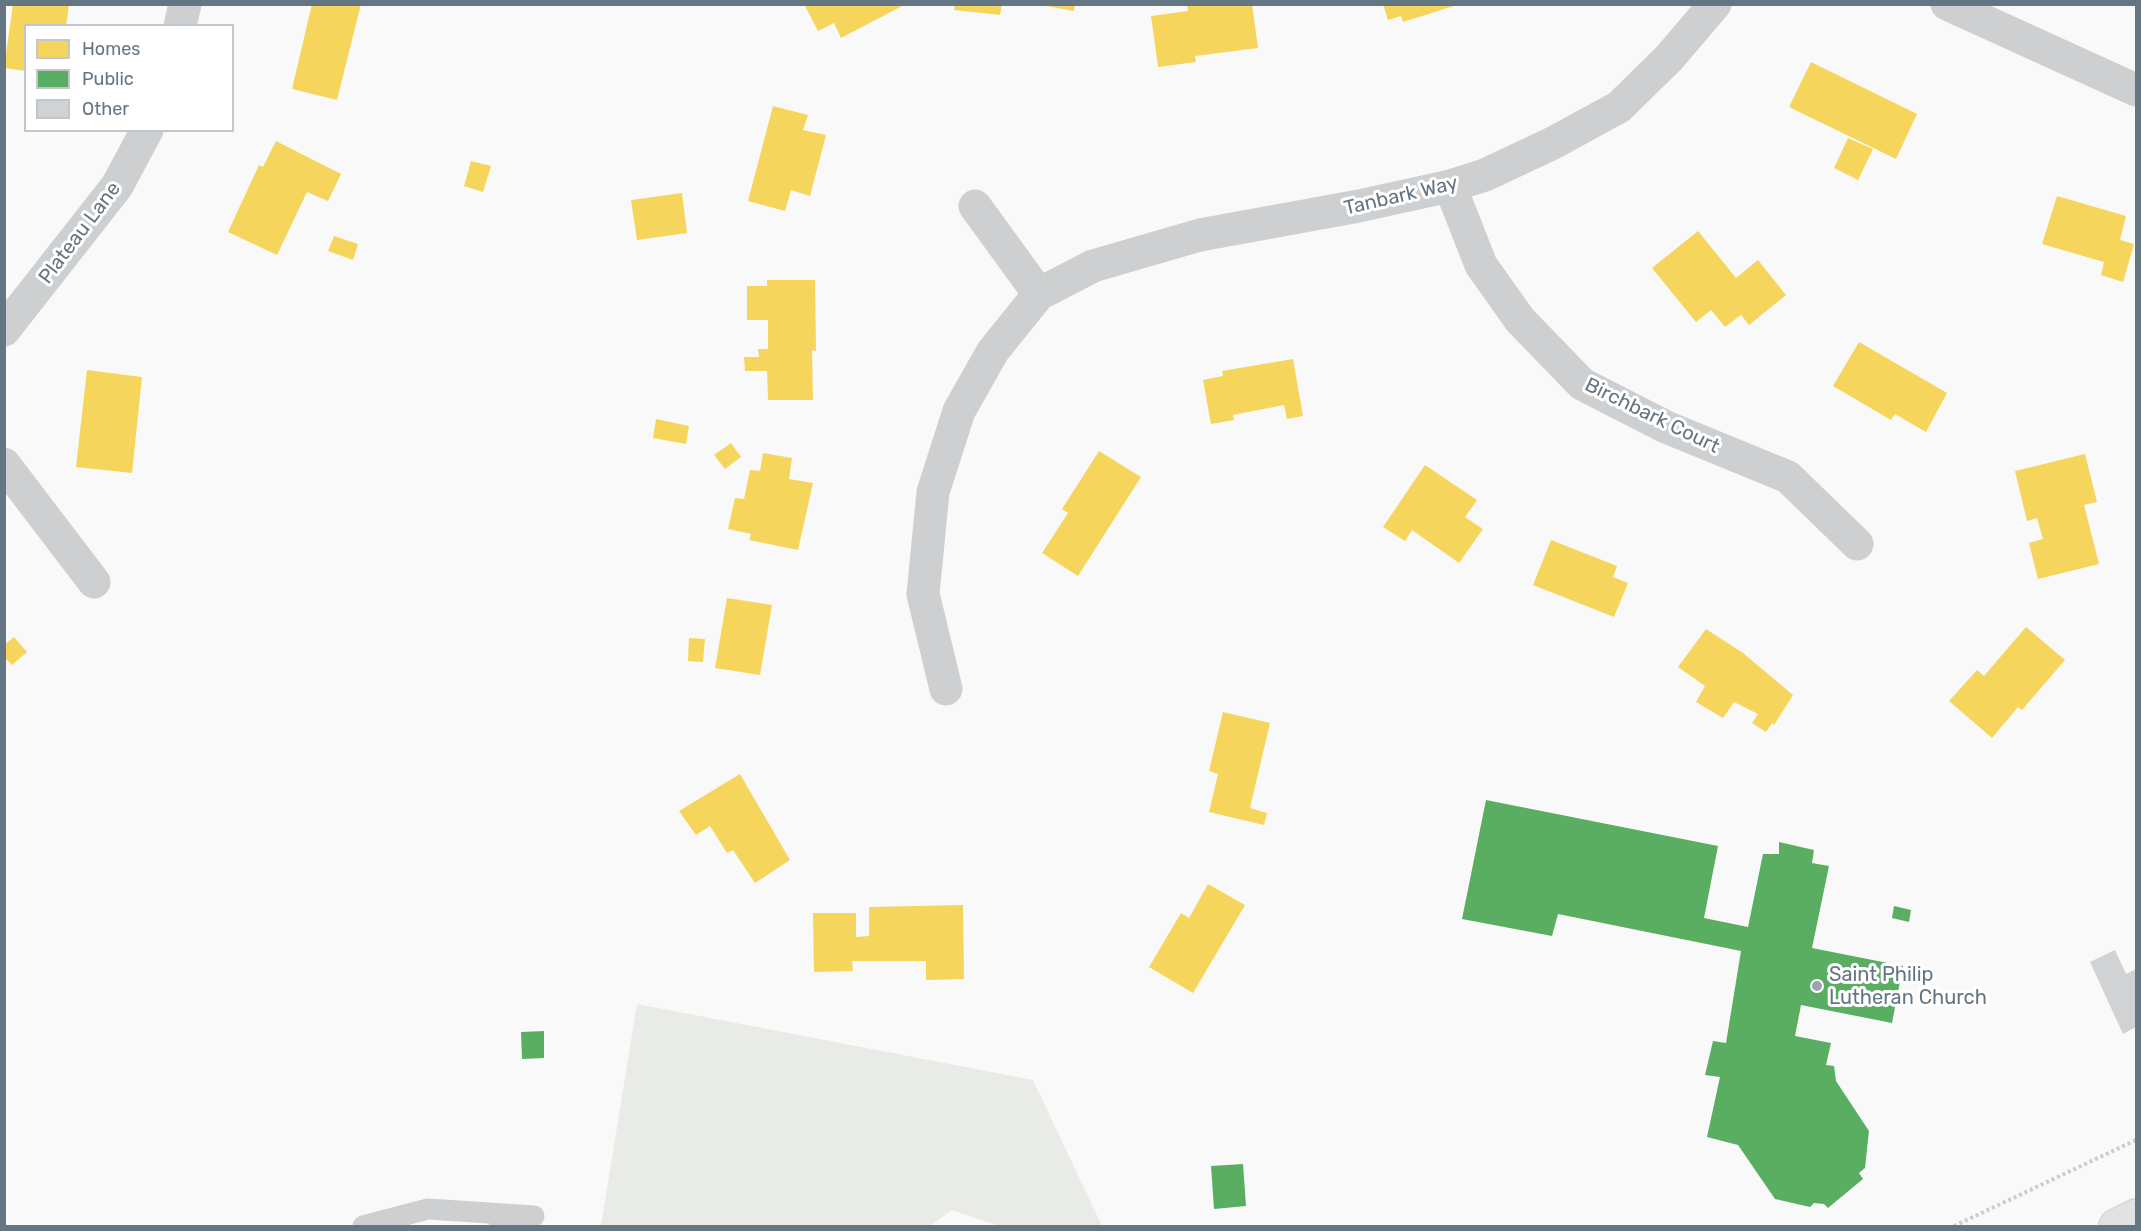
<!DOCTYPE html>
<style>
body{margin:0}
#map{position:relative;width:2141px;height:1231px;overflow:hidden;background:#f9f9f9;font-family:Rubik,sans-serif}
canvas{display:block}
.frame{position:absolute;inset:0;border:6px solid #657683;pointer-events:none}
.legend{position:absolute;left:24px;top:24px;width:210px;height:108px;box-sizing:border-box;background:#fff;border:2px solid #c1c8cd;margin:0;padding:8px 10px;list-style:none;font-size:18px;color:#657683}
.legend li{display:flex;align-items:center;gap:12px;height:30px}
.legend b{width:30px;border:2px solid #c1c8cd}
</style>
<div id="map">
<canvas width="2141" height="1231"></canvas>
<div class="frame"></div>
<ul class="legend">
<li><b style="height:16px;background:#f6d55c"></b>Homes</li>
<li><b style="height:16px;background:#5aae61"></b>Public</li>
<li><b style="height:16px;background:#d0d2d3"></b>Other</li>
</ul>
</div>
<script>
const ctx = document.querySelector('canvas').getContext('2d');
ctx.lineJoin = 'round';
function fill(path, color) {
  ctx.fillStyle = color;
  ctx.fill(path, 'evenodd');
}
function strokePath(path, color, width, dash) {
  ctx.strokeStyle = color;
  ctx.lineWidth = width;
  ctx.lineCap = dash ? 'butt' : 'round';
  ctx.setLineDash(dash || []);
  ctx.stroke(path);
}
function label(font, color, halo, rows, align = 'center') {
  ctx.font = font + ' Rubik,sans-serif';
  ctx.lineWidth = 6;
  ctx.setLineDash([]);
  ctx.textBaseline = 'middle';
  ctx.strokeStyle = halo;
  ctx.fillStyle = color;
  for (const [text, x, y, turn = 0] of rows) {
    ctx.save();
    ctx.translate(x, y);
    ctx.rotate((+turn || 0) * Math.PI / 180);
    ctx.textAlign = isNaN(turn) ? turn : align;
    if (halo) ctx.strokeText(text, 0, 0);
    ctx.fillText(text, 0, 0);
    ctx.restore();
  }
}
fill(new Path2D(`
 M637,1004L1033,1080L1102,1226H999L952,1210L930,1226H601Z`), '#e8ebe6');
fill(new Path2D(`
 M13,4H69L66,26H26V71L4,68Z
 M312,4H361L337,100L292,89Z
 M804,4H906L841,38L834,23L818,31Z
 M955,4H1002L1000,15L954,10Z
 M1036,4H1075L1074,11Z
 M1187,4H1252L1258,48L1195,56L1196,62L1158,67L1151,16L1188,11Z
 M1383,4H1457V5L1403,22L1401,16L1388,20Z
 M1811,62L1917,114L1896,159L1789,107Z
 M773,106L808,115L803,130L826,135L810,196L791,190L785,211L748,201Z
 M1848,138L1873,149L1858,180L1834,168Z
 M276,141L341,174L328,201L307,192L277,255L228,232L259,165L263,167Z
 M471,161L491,166L483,192L464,186Z
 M682,193L687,233L637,240L631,200Z
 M2057,196L2126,216L2120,240L2134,244L2123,282L2101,275L2104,262L2042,244Z
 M1698,231L1736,278L1758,260L1786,295L1749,325L1741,315L1725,327L1711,310L1696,322L1652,268Z
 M334,236L358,244L353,260L328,251Z
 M767,280H815L816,351L812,350L813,400H768L767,371H745L744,357H759L758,349H768V320H747V286H767Z
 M1859,342L1947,393L1926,432L1895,414L1891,420L1833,386Z
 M1293,359L1303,416L1287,419L1284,405L1233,415L1234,420L1211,424L1203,380L1223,376L1222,371Z
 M87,370L142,377L132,473L76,467Z
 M656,419L689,426L686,444L653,438Z
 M731,443L741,457L725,469L714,455Z
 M1099,451L1141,477L1078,576L1042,553L1068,513L1062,509Z
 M763,453L792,458L789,479L813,483L798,550L749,540L751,534L728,529L735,498L744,499L750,470L760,471Z
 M2085,454L2097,502L2084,505L2099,564L2038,579L2029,543L2043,539L2037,518L2027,521L2015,471Z
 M1425,465L1477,500L1465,517L1483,529L1459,563L1412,530L1405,541L1383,527Z
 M1551,540L1617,566L1613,577L1628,583L1614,617L1533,585Z
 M727,598L772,605L760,675L715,668Z
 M2026,627L2065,660L2022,710L2018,707L1992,738L1949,701L1977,670L1984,676Z
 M1706,629L1743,653L1793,695L1774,725L1772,723L1766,732L1752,723L1758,714L1734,702L1723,718L1696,702L1705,686L1678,667Z
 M14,637L27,652L12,665L4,657V645Z
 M689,638L705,639L703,662L688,661Z
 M1223,712L1270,723L1250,808L1267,813L1264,825L1209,812L1218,774L1209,771Z
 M740,774L790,860L755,883L733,850L727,853L710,826L696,835L679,811Z
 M1208,884L1245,905L1193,993L1149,967L1181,913L1189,918Z
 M963,905L964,979L926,980V961H852L853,971L814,972L813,913H856V937L869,936V907Z`), '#f6d55c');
fill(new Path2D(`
 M1486,800L1718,846L1704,918L1748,927L1763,854H1779V842L1814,850L1812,863L1829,866L1812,948L1903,966L1892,1023L1801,1005L1795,1036L1831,1043L1826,1065L1834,1066L1836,1081L1869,1131L1865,1168L1859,1173L1863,1179L1828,1208L1824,1204L1814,1203L1810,1207L1775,1199L1738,1145L1707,1137L1720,1077L1705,1075L1713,1041L1726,1043L1741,951L1558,914L1552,936L1462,919Z
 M1894,906L1911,910L1909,922L1892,918Z
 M544,1031V1058L522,1059L521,1032Z
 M1243,1164L1246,1206L1214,1209L1211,1166Z`), '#5aae61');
fill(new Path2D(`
 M2115,950L2126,974L2136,969V1027L2123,1034L2090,962Z`), '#d0d2d3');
const primary = new Path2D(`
 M2116,1226L2136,1216`);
strokePath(primary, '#d5d6d7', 36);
strokePath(new Path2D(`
 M1954,1226L2136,1140`), '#cbcccd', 4, [3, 3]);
strokePath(new Path2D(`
 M363,1226L428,1209L534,1216L499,1226`), '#cecfd0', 21);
strokePath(new Path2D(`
 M1947,4L2136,90
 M180,26L185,4
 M1450,186L1481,265L1520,320L1582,384L1666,427L1788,477L1857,544
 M975,206L1039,294
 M4,330L117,186L147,130
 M4,464L94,582
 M946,689L923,594L933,492L959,411L993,351L1039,294L1093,266L1200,235L1359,206L1450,186L1485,175L1553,143L1619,107L1669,58L1715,4`), '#cecfd0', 33);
strokePath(primary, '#e1e2e2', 33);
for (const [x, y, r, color] of [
 [1817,986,6,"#99a4ac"]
]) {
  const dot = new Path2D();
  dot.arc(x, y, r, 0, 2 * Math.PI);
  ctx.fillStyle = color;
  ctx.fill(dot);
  strokePath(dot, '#fff', 2);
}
label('20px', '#657683', '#fff', [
 ["Tanbark Way",1401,196,-13],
 ["Plateau Lane",80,233,-53],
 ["Birchbark Court",1652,416,26]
]);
label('20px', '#657683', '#fff', [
 ["Saint Philip",1829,975],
 ["Lutheran Church",1829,998]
], 'left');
</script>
